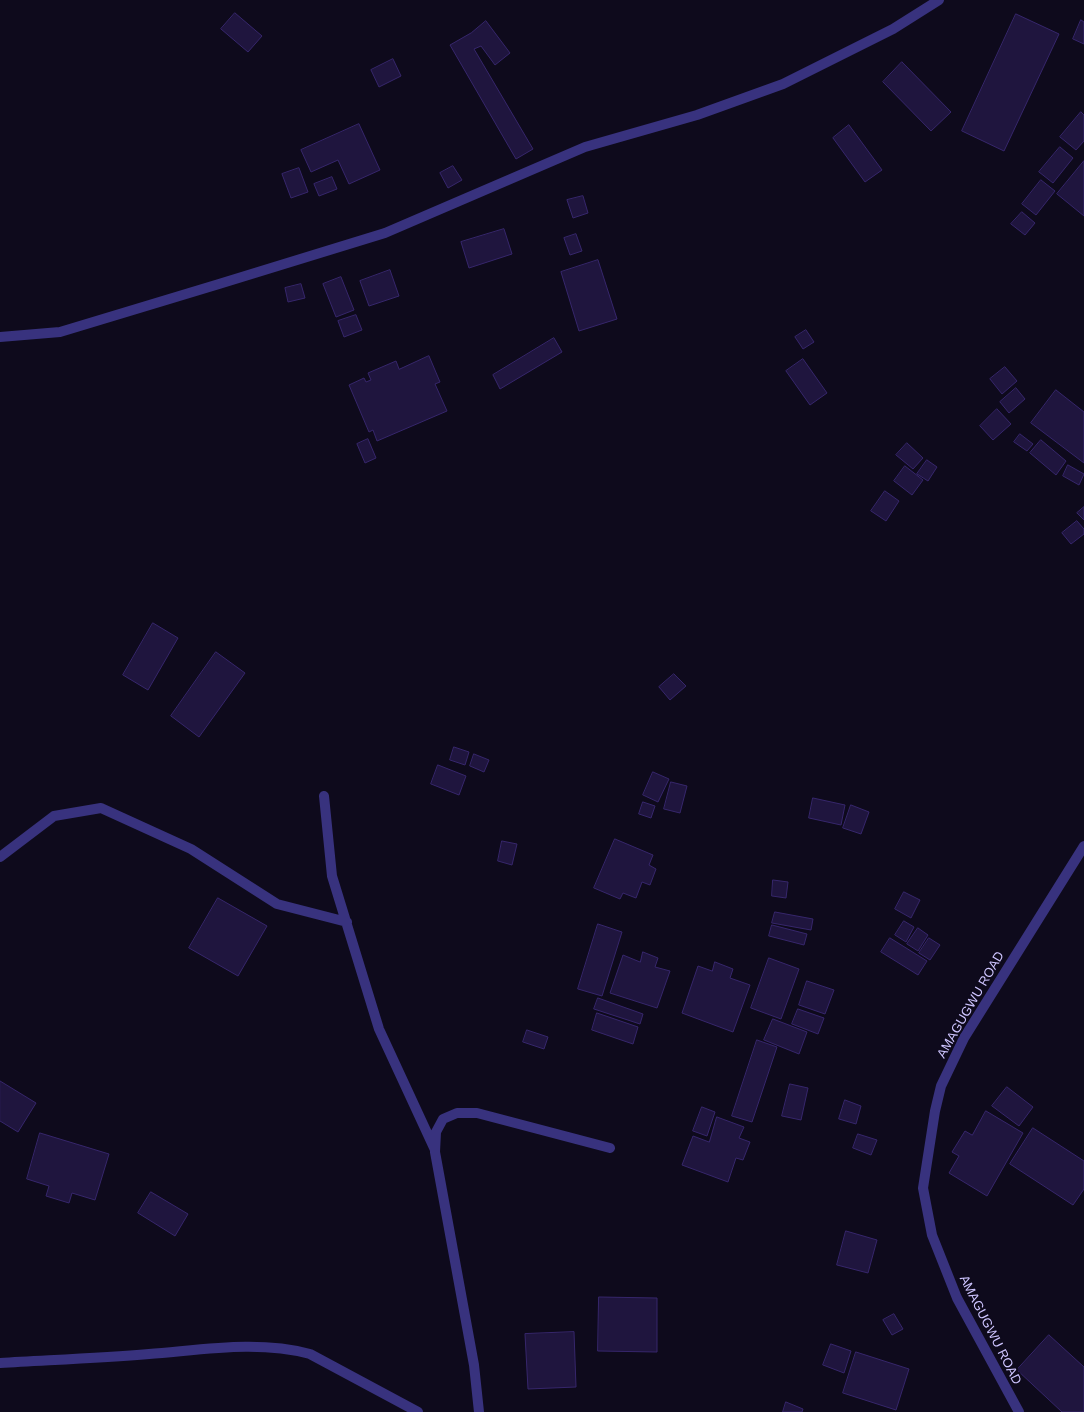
<!DOCTYPE html>
<style>
body{margin:0}
canvas{display:block;background:#0e0a1c}
</style>
<canvas width="1084" height="1412"></canvas>
<script>
const ctx = document.querySelector('canvas').getContext('2d');
ctx.lineJoin = 'round';
function fill(path, color) {
  ctx.fillStyle = color;
  ctx.fill(path, 'evenodd');
}
function strokePath(path, color, width, dash) {
  ctx.strokeStyle = color;
  ctx.lineWidth = width;
  ctx.lineCap = dash ? 'butt' : 'round';
  ctx.setLineDash(dash || []);
  ctx.stroke(path);
}
function label(font, color, halo, rows, align = 'center') {
  ctx.font = font + ' Helvetica,sans-serif';
  ctx.lineWidth = 4;
  ctx.setLineDash([]);
  ctx.textBaseline = 'middle';
  ctx.strokeStyle = halo;
  ctx.fillStyle = color;
  for (const [text, x, y, turn = 0] of rows) {
    ctx.save();
    ctx.translate(x, y);
    ctx.rotate((+turn || 0) * Math.PI / 180);
    ctx.textAlign = isNaN(turn) ? turn : align;
    if (halo) ctx.strokeText(text, 0, 0);
    ctx.fillText(text, 0, 0);
    ctx.restore();
  }
}
const building = new Path2D(`
 M235,13L262,36L248,52L221,29Z
 M1016,14L1059,34L1004,151L962,131Z
 M1081,20L1084,22V44L1073,39Z
 M486,21L510,53L495,65L481,46L474,49L533,149L516,159L450,45L471,33Z
 M393,59L401,76L379,87L371,70Z
 M902,62L951,112L931,131L883,82Z
 M1081,112L1084,115V141L1076,150L1060,137Z
 M359,124L380,170L349,184L338,160L311,172L301,150Z
 M849,125L882,170L865,182L833,138Z
 M1060,147L1073,158L1053,183L1039,172Z
 M1084,161V216L1057,194Z
 M453,166L462,180L448,188L440,173Z
 M299,168L308,192L291,198L282,174Z
 M332,177L337,189L319,196L314,184Z
 M1041,180L1055,191L1036,215L1022,204Z
 M583,196L588,213L573,218L567,200Z
 M1022,212L1035,223L1025,235L1011,224Z
 M504,229L512,254L469,268L461,242Z
 M576,234L582,251L570,255L564,238Z
 M598,260L617,319L579,331L561,272Z
 M390,270L399,296L369,306L360,281Z
 M341,277L354,310L336,317L323,284Z
 M301,284L305,298L288,302L285,288Z
 M356,315L362,330L344,337L338,321Z
 M806,330L814,342L803,349L795,337Z
 M554,338L562,352L500,389L493,375Z
 M429,356L440,382L435,384L447,411L377,441L373,430L369,432L349,385L364,378L366,382L371,380L368,373L396,361L399,369Z
 M803,359L827,393L810,405L786,371Z
 M1005,367L1017,381L1002,394L990,379Z
 M1016,388L1025,399L1009,413L1000,402Z
 M1056,390L1084,412V463L1031,423Z
 M997,409L1011,424L993,440L980,426Z
 M1020,434L1033,444L1027,451L1014,442Z
 M368,439L376,458L365,463L357,444Z
 M1041,440L1066,461L1056,475L1030,453Z
 M907,443L923,458L913,469L896,455Z
 M927,460L937,467L928,481L917,474Z
 M1068,465L1084,474L1079,485L1063,476Z
 M905,466L923,480L912,495L894,481Z
 M885,491L899,501L886,521L871,511Z
 M1084,507V520L1077,513Z
 M1077,521L1084,529V534L1071,544L1062,533Z
 M153,623L178,638L148,690L123,675Z
 M216,652L245,673L199,737L171,716Z
 M674,674L686,686L670,700L659,687Z
 M454,747L469,752L465,765L450,760Z
 M474,754L489,760L484,772L470,766Z
 M438,765L466,776L459,795L431,784Z
 M653,772L669,779L658,802L643,795Z
 M671,782L687,786L680,813L664,809Z
 M813,798L845,805L841,825L809,818Z
 M643,802L655,806L651,818L639,814Z
 M851,805L869,812L861,834L843,828Z
 M615,839L653,855L649,865L656,869L650,885L642,882L636,898L623,893L620,899L594,888Z
 M502,841L517,844L512,865L498,861Z
 M773,880L788,882L786,898L772,896Z
 M904,892L920,900L911,918L895,909Z
 M218,898L267,926L238,976L189,948Z
 M775,912L813,919L811,930L772,923Z
 M904,921L914,927L906,942L895,935Z
 M598,924L622,932L602,996L578,989Z
 M772,925L807,934L804,945L769,936Z
 M918,928L928,935L918,951L907,944Z
 M890,938L927,961L918,975L881,952Z
 M929,938L940,945L930,960L919,953Z
 M643,952L658,958L655,967L670,971L657,1008L610,993L623,955L640,962Z
 M769,958L799,969L781,1019L751,1008Z
 M715,962L733,969L730,978L750,985L733,1032L682,1013L698,966L712,971Z
 M807,981L834,990L825,1014L799,1005Z
 M598,998L643,1014L640,1024L594,1009Z
 M798,1009L824,1018L818,1034L792,1024Z
 M597,1013L638,1027L633,1044L592,1030Z
 M773,1019L807,1032L799,1054L764,1040Z
 M527,1030L548,1037L544,1049L523,1042Z
 M757,1040L777,1047L752,1122L732,1116Z
 M0,1081L36,1103L18,1132L0,1121Z
 M790,1084L808,1088L801,1120L782,1116Z
 M1007,1087L1033,1107L1019,1126L992,1106Z
 M845,1100L861,1106L856,1124L839,1119Z
 M702,1107L715,1112L707,1136L693,1131Z
 M986,1111L1023,1133L987,1196L949,1173L959,1156L952,1152L965,1131L972,1135Z
 M717,1117L744,1127L739,1138L750,1142L743,1160L736,1158L728,1182L682,1165L693,1136L709,1142Z
 M1033,1128L1084,1161V1189L1073,1205L1010,1164Z
 M40,1133L109,1154L95,1200L72,1193L69,1203L46,1196L49,1186L27,1179Z
 M858,1134L877,1140L871,1155L853,1148Z
 M151,1192L188,1214L175,1236L138,1213Z
 M846,1231L877,1240L868,1273L837,1265Z
 M599,1297L657,1298V1352L598,1351Z
 M894,1314L903,1329L892,1335L883,1320Z
 M574,1332L576,1387L528,1389L525,1334Z
 M1049,1335L1084,1367V1412H1062L1017,1370Z
 M831,1344L851,1351L844,1373L823,1365Z
 M856,1352L909,1369L896,1410L843,1393Z
 M786,1402L803,1409L802,1412H783Z`);
fill(building, '#1f153e');
strokePath(building, '#36266b', 1);
strokePath(new Path2D(`
 M0,337L60,332L219,284L385,233L585,147L697,115L783,84L893,29L939,0
 M324,796L332,876L379,1029L435,1150
 M0,857L54,816L101,808L191,849L277,904L347,922
 M0,1363C50,1360 100,1358 149,1354C202,1350 258,1340 310,1354L418,1412
 M479,1412L474,1365L435,1152L436,1132L443,1119L457,1113H477L610,1148
 M1019,1412L957,1298L932,1235L923,1188L935,1111L941,1086L964,1038L1084,846`), '#38327e', 10);
label('13px', '#cec5ff', '#0e0a1c', [
 ["AMAGUGWU ROAD",971,1005,-60],
 ["AMAGUGWU ROAD",990,1330,63]
]);
</script>
